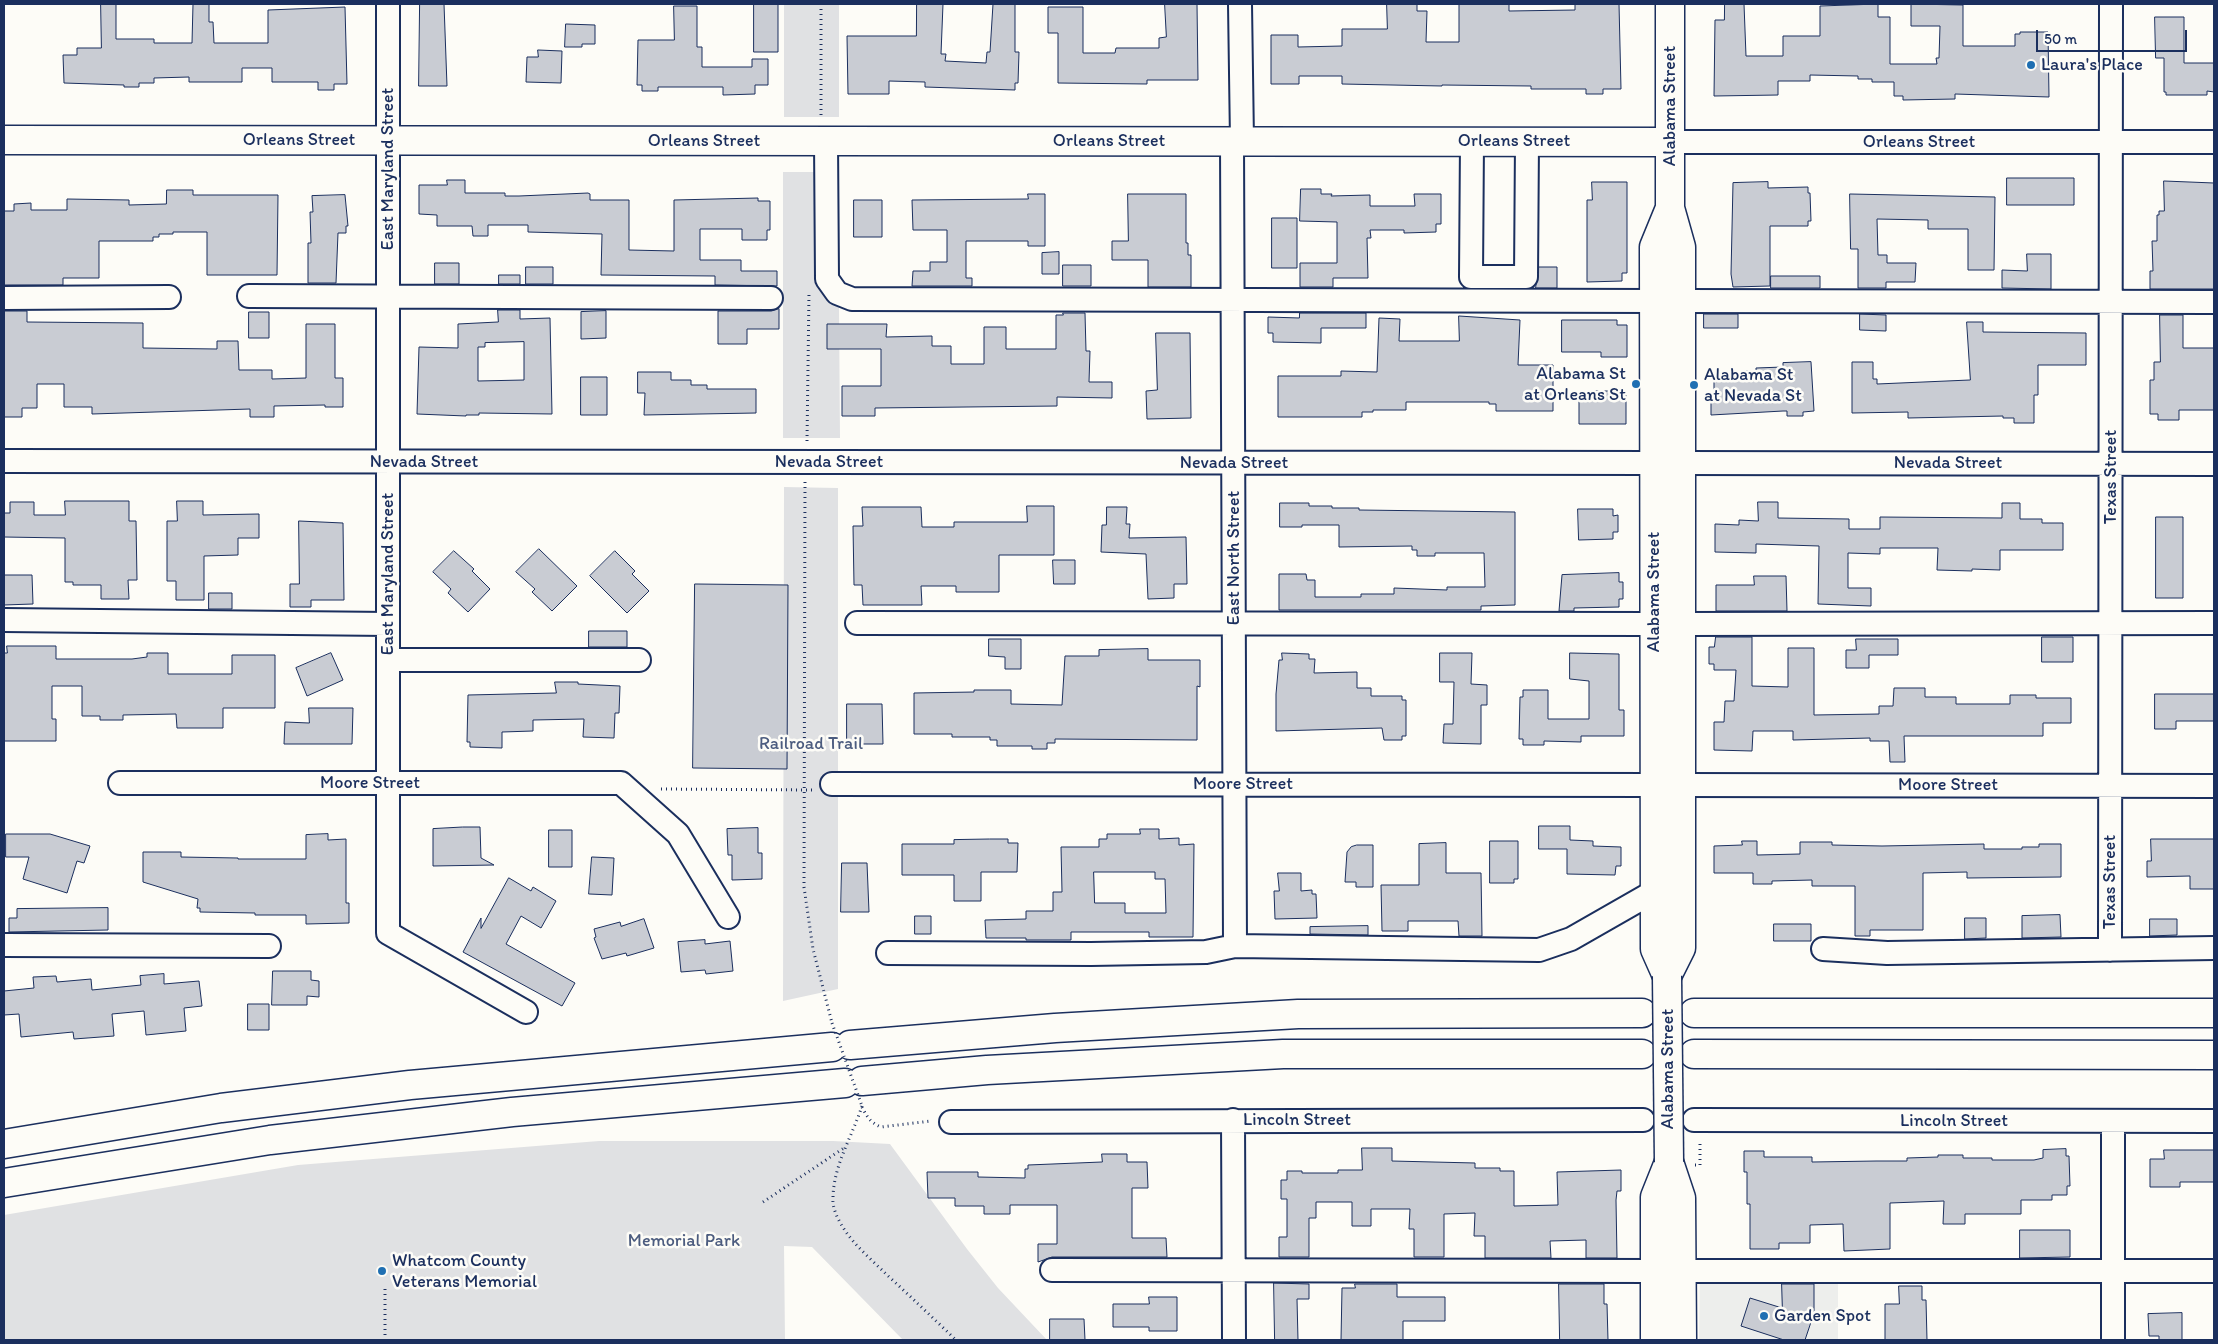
<!DOCTYPE html>
<style>
body{margin:0}
#map{position:relative;width:2218px;height:1344px;overflow:hidden;background:#fdfcf7;font-family:Itim,sans-serif}
canvas{display:block}
.frame{position:absolute;inset:0;border:5px solid #1b2f5e;pointer-events:none}
.scale{position:absolute;left:2036px;top:30px;width:151px;height:22px;box-sizing:border-box;border:2px solid #1b2f5e;border-top:0;padding-left:6px;font-size:15px;line-height:18px;white-space:nowrap;color:#1b2f5e;-webkit-text-stroke:4px #fdfcf7;paint-order:stroke}
</style>
<div id="map">
<canvas width="2218" height="1344"></canvas>
<div class="frame"></div>
<div class="scale">50 m</div>
</div>
<script>
const ctx = document.querySelector('canvas').getContext('2d');
ctx.lineJoin = 'round';
function fill(path, color) {
  ctx.fillStyle = color;
  ctx.fill(path, 'evenodd');
}
function strokePath(path, color, width, dash) {
  ctx.strokeStyle = color;
  ctx.lineWidth = width;
  ctx.lineCap = dash ? 'butt' : 'round';
  ctx.setLineDash(dash || []);
  ctx.stroke(path);
}
function label(font, color, halo, rows, align = 'center') {
  ctx.font = font + ' Itim,sans-serif';
  ctx.lineWidth = 5;
  ctx.setLineDash([]);
  ctx.textBaseline = 'middle';
  ctx.strokeStyle = halo;
  ctx.fillStyle = color;
  for (const [text, x, y, turn = 0] of rows) {
    ctx.save();
    ctx.translate(x, y);
    ctx.rotate((+turn || 0) * Math.PI / 180);
    ctx.textAlign = isNaN(turn) ? turn : align;
    if (halo) ctx.strokeText(text, 0, 0);
    ctx.fillText(text, 0, 0);
    ctx.restore();
  }
}
fill(new Path2D(`
 M1700,1271H1838V1340H1699Z`), '#edeeec');
fill(new Path2D(`
 M784,4H839V117H784Z
 M783,172H838L840,438H783Z
 M784,487L838,488V989L783,1001Z
 M599,1141H833L890,1144L967,1249L998,1288L1047,1340H903L812,1247L784,1246L785,1340H4V1215L298,1165Z`), '#e0e1e3');
const building = new Path2D(`
 M101,4H116V39H154V43H192L193,4H209V22H213L214,43H268V10L345,7L347,84H334V90H318V82H272V68H242V82H189V77L154,78V83H139V87H124V85L64,83L63,55H77V48H101Z
 M420,4H444L447,86H419Z
 M754,4H778V52H754Z
 M917,4H943L941,54H946L945,61L986,63L987,52H990L993,4H1015V52H1019L1018,83H1015V90L925,87V82L889,81V94H848L847,36H916Z
 M1165,4H1197L1198,80H1147V84L1058,83V33H1048V7H1083V53H1115L1116,48H1159V38L1166,37Z
 M1387,4H1417V11H1427L1426,42H1459V4H1509V11L1575,10V4H1619L1621,89H1603V94H1586V89H1531V86L1442,85V86L1342,84V76H1299V84H1271V35H1298V47L1342,46V29H1387Z
 M1725,4H1744L1746,56H1783V36H1820V6L1878,4V17H1890V64H1937L1936,58H1939L1940,26H1911V4L1963,5V46H2015V34H2020V32H2048L2049,97L1955,94V99L1903,100V96H1894V82H1872V79H1858V76L1810,75V81H1778V95L1714,96L1715,20H1724Z
 M674,6H697V47H702V67H752V59H768V85H755V94L723,95V87H658V91H642V85H637L638,40H674Z
 M2155,17H2184V63H2214V92L2207,91V95H2166V92H2164V58H2156Z
 M566,24L595,25V44H582V47H565Z
 M538,50L562,51L561,83L526,82L527,57H538Z
 M2007,178H2074V205H2007Z
 M447,180H465V193H505V196H519L588,193L590,194V200H629V250L674,251V200L758,198V201H770V230H767V240H742V229H700V260H741V271H777V286L715,285V276L601,275L602,234L528,232V225H488V236H473L472,226H437V215L419,214V185H447Z
 M2164,181L2214,183V289H2150V271H2153L2152,241H2157V215H2159V211H2164Z
 M1592,182H1627V273H1622V281L1587,282V200H1592Z
 M1768,182V188L1808,187V193H1810L1811,221H1808V226H1770V286L1733,287L1731,274L1733,183Z
 M1301,189H1321V194H1332L1331,196L1370,195V206H1415L1414,194H1441V224H1436V232L1404,233V230H1370L1371,238H1367L1368,278H1333V287H1300V263H1337V222L1300,221Z
 M167,190H193V195H278L277,275H207V232H173V234H159V237H153V241H99V278H63V285H4V211H14V204L31,203V210H67V199L129,200V205L166,204Z
 M1028,194H1045V246H1028V241H966V278H972V286H912L913,271H930V262H947V230H913L912,200L1028,199Z
 M1128,194H1186V243H1188V255H1191V287H1148V260H1112V241H1128Z
 M1850,194L1995,197L1994,270H1968V229H1928V220L1877,219L1878,255H1887V263H1916L1915,282H1886V288H1858V249H1851Z
 M345,195L348,226H346V233H338L336,283H308V243H311L310,212H313L312,196Z
 M854,200H882V237H854Z
 M1272,218H1297V268H1272Z
 M1059,252V274H1042V253Z
 M2027,254H2051V289L2002,288V270L2027,271Z
 M435,263H459V284H435Z
 M1063,265H1091V286H1063Z
 M526,267H553V284H526Z
 M1539,267H1557V288H1536Z
 M499,275H520V284H499Z
 M1771,276H1820V288H1771Z
 M779,309V329H747V344H718V311H771Z
 M498,310H520V319L550,318L552,414L479,413V415H466V416L417,414L419,347L458,348V324L498,322ZM524,342V380L478,381V347H485V343Z
 M4,311H27V322L143,323V348L217,349V341H238L239,370H272V379L306,378V324H335V378H343V407H325V405L274,406V417H250V409L92,414V407H64V384H37V408H22V417H4Z
 M606,311V338L581,339V312Z
 M249,312H269V338H249Z
 M1063,313H1085L1086,351H1090L1089,382H1112V398L1057,397V406L875,408V416H842V386H881V349H827V324H887L886,337L932,336V346H951V364H984V327H1006V349H1056V315H1063Z
 M1300,313H1366V328H1321V343L1273,342V333H1268V317L1299,318Z
 M1704,314H1738V328H1704Z
 M1860,314L1886,315V331L1860,330Z
 M2160,315H2183V348H2214V410H2179V420H2158V414H2150V380H2154V362H2160Z
 M1459,316L1520,320L1518,365H1553V411H1496V404H1489V402H1406V410H1373V412H1362V417H1278V376H1341V371L1377,372L1379,318L1400,319L1399,341H1459Z
 M1562,320H1617V325H1627V357H1601V352H1562Z
 M1967,322H1983V332L2086,333V365H2038V395H2034V423H2014V418H2003V416L1908,418V412L1852,413V362H1873V379H1877V384L1970,380Z
 M1156,333H1190L1191,418L1147,419L1146,391L1157,390Z
 M1811,362L1814,411L1803,412V416H1787V411H1783L1711,415V395H1714V376H1745V371H1756V368L1783,367V363Z
 M638,372H671V380H691V385H707V389H756V413L644,415L645,393H638Z
 M581,377H607V415H581Z
 M1595,391H1626V424H1579V399H1595Z
 M65,501H129V521H136L137,580H128L129,599H101V585H73V582H65V538L4,537V513H10V502H34V515H65Z
 M177,501H203V515L259,514V538H238V555L204,556V600H176V581H167V521H177Z
 M1758,502H1778V518L1849,519V529H1880V517L2002,518V503H2020V519H2042V523H2063V550H2000V570L1972,569V571L1937,570L1938,548H1880V554L1848,553V588H1871V606L1818,604L1819,546L1756,544V553L1715,552V524L1739,525V520L1758,521Z
 M1280,503H1309V506H1332V508H1359V510L1515,512V605L1481,606V610H1279V574H1306L1307,580H1315V597H1361V594H1394V588L1447,590V587H1485L1484,553H1435V556H1417V550H1412V546L1339,547V525H1302V527H1280Z
 M1027,506H1054V555H999V592H956V586H921L922,605H863L862,585H854L853,526H863L862,507H921L922,527H954V522H1027Z
 M1107,507H1127L1126,524H1130L1129,538L1186,537L1187,584H1174V598L1148,599L1146,554L1101,552L1102,525H1106Z
 M1578,509H1613V516L1618,515V532H1613V539L1579,540Z
 M2156,517H2183V598H2156Z
 M299,521L343,523L344,600H311V607H290V584H299Z
 M539,549L577,586L552,611L532,592L535,589L516,572Z
 M454,551L474,569L472,571L490,589L468,612L448,593L451,589L433,572Z
 M615,551L635,571L632,574L649,591L627,613L590,576Z
 M1053,560H1075V584H1054Z
 M1619,573V582H1623V599H1619V607L1574,608V611H1559L1562,575Z
 M4,575H32L33,604L4,605Z
 M1754,576H1786L1787,611H1716V585H1754Z
 M695,584L788,585L787,769L693,768Z
 M209,593H232V609H209Z
 M589,631H627V647H589Z
 M1716,637H1752V686L1788,687V648H1814V715L1879,714V706H1893L1894,688H1925V697H1956V704H2010V695H2036V698H2071V723H2043V736H1904L1905,762H1890L1889,741H1870V738L1793,740V731H1753L1752,751L1714,750V722H1724L1725,701H1734L1736,670H1714V664H1709V647H1714Z
 M2042,637H2073V662H2042Z
 M989,639H1021V669H1005V657L989,656Z
 M1856,639H1898V655H1869V668H1846V650H1856Z
 M7,646H56V659H132L147,657V653H168V674H232V655H275V708H223V728H177L176,714L123,715V720H100V716H82V686H52V719H56V741H4V653H7Z
 M1148,649V660H1200V687L1197,686V740L1055,739V743H1047V749H1032V746H997V740H990V737H952V734H914V693L974,692V690H1011V704L1062,705L1065,656H1099V650Z
 M331,653L343,680L307,696L296,668Z
 M1282,653L1309,654V659H1315L1314,673L1357,672V688H1371V696H1402V700H1406V736H1402V740H1384L1382,728L1276,731V694L1279,660H1282Z
 M1440,653H1472L1471,684L1487,685V705H1481V744L1443,743L1444,724H1453L1454,682H1440Z
 M1570,653L1619,654V710H1624V736H1581V742L1544,741V745H1523V739H1519L1520,697H1523V690H1548V719H1589V681L1570,679Z
 M555,682H578V684L620,686L619,713H615L614,738L583,737L584,719L533,720V731L502,732V748L470,747V742H467L468,695L556,693Z
 M2155,694H2214V721H2176V729H2155Z
 M847,704H882L883,744H847Z
 M309,708H353L352,744H284L285,722L309,723Z
 M1539,826H1570V840L1593,841V846L1621,847V866H1616L1615,875L1567,874V849H1539Z
 M463,827H480L481,858L494,865L433,866V829Z
 M758,828V853H762V879L732,880V855H728L727,829Z
 M1140,829H1159V839L1179,838V845L1194,844L1193,937H1149V932H1071V940H1026V938H986L985,920L1026,919V911H1053V892H1062L1061,847H1099V839H1107V834H1140ZM1094,872H1155V879H1165L1166,913H1125V903H1095Z
 M549,830H572V867H549Z
 M6,834H50L90,846L84,863L77,861L67,893L23,879L29,857H6Z
 M328,834V840L346,839V903H349V923L306,924V915H255V913L200,912V908H197L198,899L143,882V852H181V857L238,858V859H306V835Z
 M990,839H1008V843H1018L1017,872H981V901H954V875H902V844H954V840Z
 M2151,839H2214V889H2190V876L2147,877V861H2151Z
 M1490,841H1518V879H1514V883H1490Z
 M1742,841H1757V855L1800,854V842H1832V845L1882,846L1984,844V849H2022V847H2039V844H2061V877L1967,878V872L1923,873V930H1870V936H1855V886H1812V880L1772,881V884H1753V873H1714V846L1742,845Z
 M1446,843V873H1481L1482,936H1459L1458,921H1408V931H1382L1381,885H1419V844Z
 M1357,845H1373V887H1356V882H1345L1347,852L1351,847Z
 M592,857L614,858L612,895L589,894Z
 M842,863H867L869,912H841Z
 M1278,873H1301V891L1312,890V894H1316L1317,918L1275,919L1274,891H1279Z
 M509,878L531,891L533,887L556,901L541,928L521,916L506,944L575,983L562,1006L463,952L481,918V928Z
 M108,908V930L9,932V918H17V909Z
 M2060,915L2061,937L2022,938V916Z
 M915,916H931V934H915Z
 M1965,918H1986V938L1965,939Z
 M644,919L654,948L627,956L626,953L602,959L594,938L596,937L594,929L620,922L621,926Z
 M2150,919H2177V935L2150,936Z
 M1774,924H1811V941H1774Z
 M1368,926V935L1310,934V927Z
 M705,940V944L730,941L733,971L706,974L705,970L681,972L678,942Z
 M273,971H311V980L319,981V997L307,996V1005H272Z
 M164,974V984L199,981L202,1006L184,1008L186,1031L146,1035L144,1011L112,1014L114,1036L74,1039L73,1032L21,1037L19,1014L4,1015V991L34,988L33,977L56,976L57,982L91,979L92,990L141,985L140,976Z
 M248,1004H269V1030H248Z
 M1362,1148H1392V1161L1475,1163V1168H1500V1171H1514V1206L1558,1205L1557,1172L1621,1170V1191H1617L1616,1200L1617,1258H1586V1240L1550,1241L1551,1258H1485V1236H1474L1475,1213L1444,1214V1257H1414V1229H1409L1410,1209H1371V1226H1352V1202H1316V1218H1309V1257H1279V1237H1287V1199H1281V1180H1287V1171H1302V1173H1338V1170H1362Z
 M2066,1149V1156H2069L2070,1186H2067V1195H2052V1200H2021V1214H1965V1224H1943L1944,1201L1890,1203V1249L1844,1251L1843,1224L1810,1225V1243H1779V1249H1750V1204H1747V1172H1744V1151H1764V1157H1812V1162L1876,1161H1907V1158L1938,1157V1155H1963V1158H1992V1160H2034L2043,1158V1150Z
 M2164,1150H2214V1182H2180V1187H2150V1159H2164Z
 M1102,1154H1127V1162H1147L1148,1188H1132V1238H1166L1167,1257H1052L1038,1262V1244H1057V1205H1010V1214H984V1206H955V1198H928L927,1172H978V1177L1025,1178V1169H1028V1165L1102,1162Z
 M2020,1230H2070V1257L2020,1258Z
 M1274,1283L1309,1284V1299H1297L1298,1340H1275Z
 M1355,1284H1397V1297H1445V1321H1403V1340H1341L1342,1288H1355Z
 M1559,1284H1604V1304H1607L1608,1340H1560Z
 M1782,1284H1814V1313L1805,1340H1784L1741,1326L1750,1298L1782,1308Z
 M1899,1286H1922V1300H1926L1927,1340H1885V1304H1899Z
 M1149,1297H1177V1331H1149V1327H1113V1304H1149Z
 M2182,1313V1340H2159V1336H2149L2148,1314Z
 M1050,1319H1084L1085,1340H1050Z`);
fill(building, '#c9ccd3');
strokePath(building, '#1b2f5e', 1);
const minor = new Path2D(`
 M388,4V933L526,1012
 M1240,4L1242,141
 M826,141L827,279L837,293L852,299L1654,301
 M1232,141L1235,946
 M1472,141L1471,277H1526L1527,141
 M1670,142H2214
 M249,296L771,298
 M4,298L169,297
 M1681,301L2214,302
 M4,461L1654,463
 M1681,463L2214,464
 M4,620L388,624
 M857,623L1654,624
 M1681,624L2214,623
 M388,660H639
 M120,783H621L678,834L728,917
 M832,784L1654,785
 M1681,785L2214,786
 M4,945L269,946
 M1823,949L1887,953L2214,948
 M2110,950L2111,4
 M888,953L1091,954L1206,952L1235,946L1539,950L1571,939L1655,891
 M1233,1120L1234,1340
 M1694,1120L2214,1121
 M2113,1121V1340
 M951,1122L1643,1120
 M1052,1270L1655,1271
 M1682,1271H2214`);
const major = new Path2D(`
 M4,140L1670,142
 M1667,976L1681,948V247L1670,208V4
 M1667,976L1655,949L1654,247L1670,208
 M1669,1162L1681,1198L1682,1340
 M1655,1340V1197L1669,1162`);
const highway = new Path2D(`
 M1694,1013H2214
 M850,1045L1055,1028L1298,1014L1642,1013
 M1694,1054L2214,1055
 M862,1081L987,1070L1283,1054H1642
 M4,1144L221,1108L410,1085L832,1047
 M4,1183L270,1140L512,1112L845,1083`);
strokePath(minor, '#1b2f5e', 26);
strokePath(major, '#1b2f5e', 31);
strokePath(highway, '#1b2f5e', 31);
strokePath(new Path2D(`
 M821,4V117
 M807,441L809,292
 M805,482L804,887L813,949L832,1023
 M661,789L812,790
 M862,1106C852,1137 834,1164 833,1197C832,1208 838,1220 844,1229C855,1246 872,1260 886,1274C910,1296 933,1318 956,1340
 M862,1107C867,1117 871,1123 881,1127L931,1121
 M1695,1165H1700V1141
 M763,1202L844,1148
 M385,1289V1340`), '#1b2f5e', 3, [1, 4]);
strokePath(minor, '#fdfcf7', 22);
strokePath(major, '#fdfcf7', 28);
strokePath(highway, '#fdfcf7', 28);
const majorBridge = new Path2D(`
 M1667,976L1669,1162`);
strokePath(majorBridge, '#1b2f5e', 31, []);
strokePath(new Path2D(`
 M832,1023L862,1106`), '#1b2f5e', 3, [1, 4]);
strokePath(majorBridge, '#fdfcf7', 28);
for (const [x, y, r, color] of [
 [2031,65,5,"#1f6fb2"],
 [1636,384,5,"#1f6fb2"],
 [1694,385,5,"#1f6fb2"],
 [382,1271,5,"#1f6fb2"],
 [1764,1316,5,"#1f6fb2"]
]) {
  const dot = new Path2D();
  dot.arc(x, y, r, 0, 2 * Math.PI);
  ctx.fillStyle = color;
  ctx.fill(dot);
  strokePath(dot, '#fdfcf7', 2);
}
label('18px', '#1b2f5e', '#fdfcf7', [
 ["Laura's Place",2041,65],
 ["Alabama St",1626,374,"right"],
 ["at Orleans St",1626,395,"right"],
 ["Alabama St",1704,375],
 ["at Nevada St",1704,396],
 ["Whatcom County",392,1261],
 ["Veterans Memorial",392,1282],
 ["Garden Spot",1774,1316]
], 'left');
label('18px', '#1b2f5e', '#fdfcf7', [
 ["Alabama Street",1670,106,-90],
 ["Orleans Street",299,140],
 ["Orleans Street",704,141],
 ["Orleans Street",1109,141],
 ["Orleans Street",1514,141],
 ["Orleans Street",1919,142],
 ["East Maryland Street",388,169,-90],
 ["Nevada Street",424,462],
 ["Nevada Street",829,462],
 ["Nevada Street",1234,463],
 ["Nevada Street",1948,463],
 ["Texas Street",2111,477,-90],
 ["East North Street",1234,558,-90],
 ["East Maryland Street",388,574,-90],
 ["Alabama Street",1654,592,-90],
 ["Moore Street",370,783],
 ["Moore Street",1243,784],
 ["Moore Street",1948,785],
 ["Texas Street",2110,882,-90],
 ["Alabama Street",1668,1069,-90],
 ["Lincoln Street",1297,1120],
 ["Lincoln Street",1954,1121]
]);
label('18px', '#4c5c7f', '#fdfcf7', [
 ["Railroad Trail",811,744],
 ["Memorial Park",684,1241]
]);
</script>
